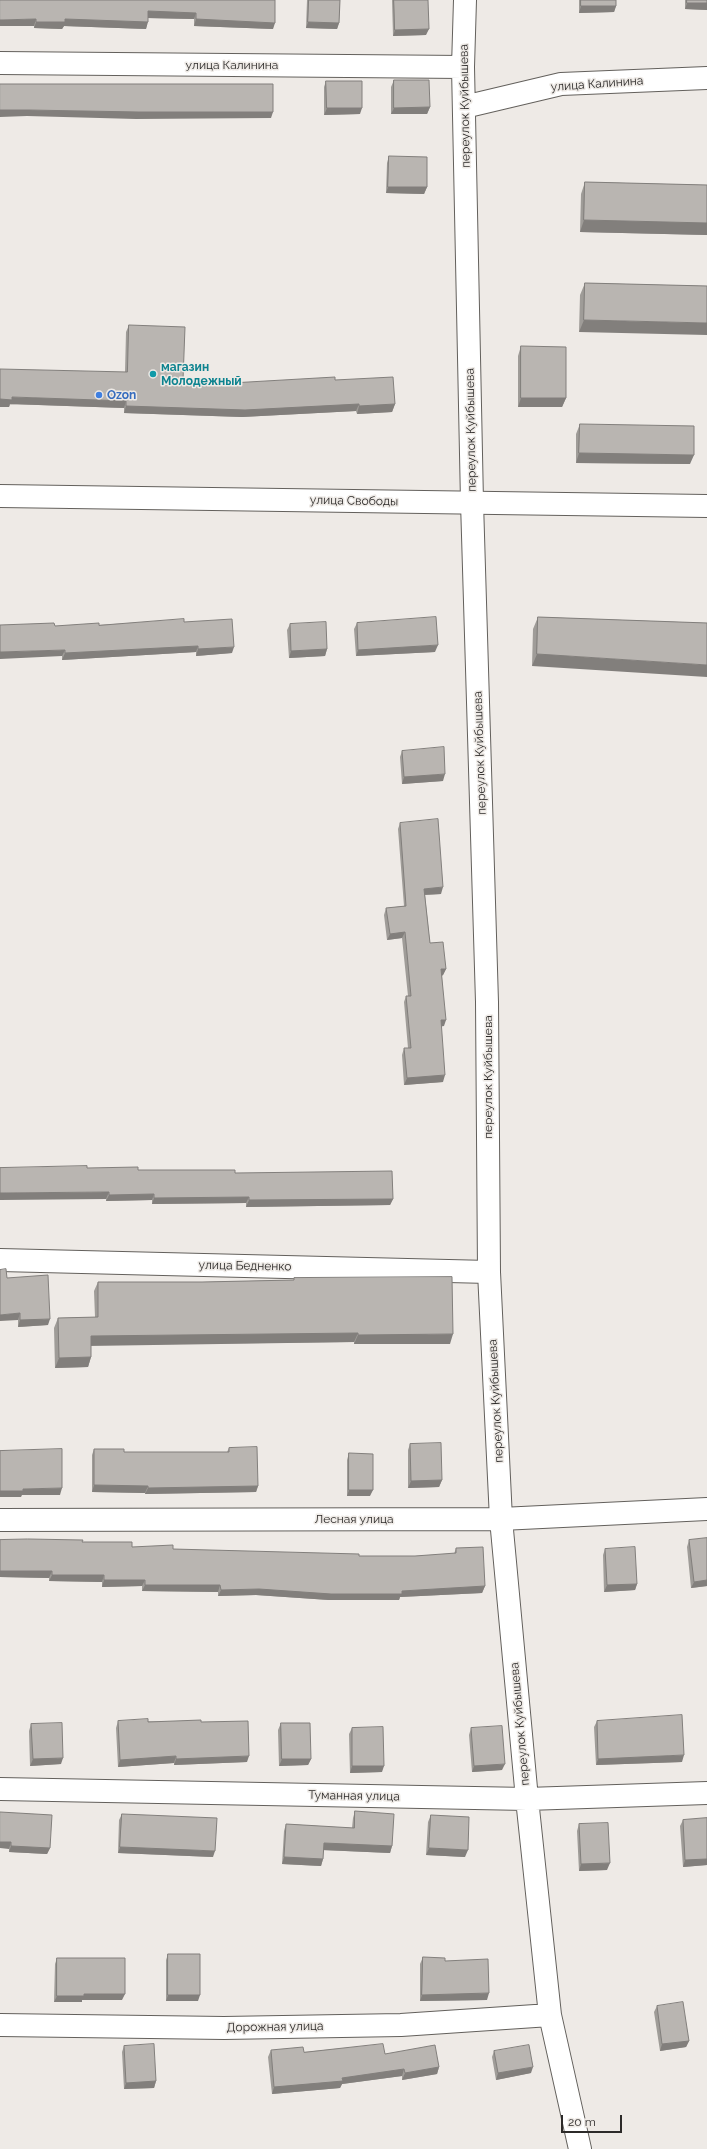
<!DOCTYPE html>
<meta charset="utf-8">
<style>
body{margin:0}
#map{position:relative;width:707px;height:2149px;overflow:hidden;background:#eeeae6;font-family:Raleway,sans-serif}
canvas{display:block}
.scale{position:absolute;left:561px;top:2115px;width:61px;height:18px;box-sizing:border-box;border:2px solid #2c2a29;border-top:0;padding-left:5px;font-size:12px;line-height:14px;white-space:nowrap;color:#2c2a29;-webkit-text-stroke:3px #eeeae6;paint-order:stroke}
</style>
<div id="map">
<canvas width="707" height="2149"></canvas>
<div class="scale">20 m</div>
</div>
<script>
const ctx = document.querySelector('canvas').getContext('2d');
ctx.lineJoin = 'round';
function strokePath(path, color, width, dash) {
  ctx.strokeStyle = color;
  ctx.lineWidth = width;
  ctx.lineCap = dash ? 'butt' : 'round';
  ctx.setLineDash(dash || []);
  ctx.stroke(path);
}
function fill(path, color) {
  ctx.fillStyle = color;
  ctx.fill(path, 'evenodd');
}
function label(font, color, halo, rows, align = 'center') {
  ctx.font = font + ' Raleway,sans-serif';
  ctx.lineWidth = 3;
  ctx.setLineDash([]);
  ctx.textBaseline = 'middle';
  ctx.strokeStyle = halo;
  ctx.fillStyle = color;
  for (const [text, x, y, turn = 0] of rows) {
    ctx.save();
    ctx.translate(x, y);
    ctx.rotate((+turn || 0) * Math.PI / 180);
    ctx.textAlign = isNaN(turn) ? turn : align;
    if (halo) ctx.strokeText(text, 0, 0);
    ctx.fillText(text, 0, 0);
    ctx.restore();
  }
}
const minor = new Path2D(`
 M465,0L463,67L472,502L487,1002L489,1272L501,1519L527,1799L550,2015L580,2149
 M0,63L463,67
 M464,107L561,84L707,78
 M0,1260L489,1272
 M0,1520L501,1519L707,1509
 M0,1789L527,1799L707,1793
 M0,2025L224,2028L401,2025L550,2015`);
const major = new Path2D(`
 M0,496L707,506`);
strokePath(minor, '#63605c', 24);
strokePath(major, '#63605c', 24);
strokePath(minor, '#fff', 22);
strokePath(major, '#fff', 22);
fill(new Path2D(`
 M0,0H275L273,29L194,26V19L148,18L146,29L64,26L62,29L34,28V26Z
 M307,0H340L339,23L337,29L306,28Z
 M392,0H428L426,35L393,36Z
 M579,0H616V6L614,12L579,13Z
 M685,0H707V10L685,9Z
 M394,80L430,107L427,114H391V87Z
 M326,81L360,114L324,115V87Z
 M389,156L427,187L424,194L386,193L387,163Z
 M585,182L707,185V235L580,232L581,194Z
 M585,283L707,286L579,332L580,295Z
 M129,325L183,380L231,383L335,380L395,404L392,412L357,414L356,411L242,417L124,413V408L10,404L9,407H0L125,372L126,332Z
 M521,346L566,398L562,407H518V356Z
 M580,424L690,464L576,463V434Z
 M538,617L707,623L532,666L533,629Z
 M184,622L232,653L196,656V652L62,660V656L55,626L99,625Z
 M357,623L435,652L356,656L354,629Z
 M290,624L327,649L325,656L289,658L287,630Z
 M402,751L443,781L402,784L400,757Z
 M400,823L441,894L425,895L430,943L446,969L443,975L442,976L444,1026H441L443,1082L404,1085L402,1055L404,1048H408L404,1002L406,996H408L402,938L387,940L384,915L386,908L404,906L398,829Z
 M87,1168L138,1170L235,1173L393,1199L390,1205L246,1207V1203L152,1204V1200L106,1201V1199Z
 M7,1278L48,1325L18,1327V1320Z
 M294,1278L450,1344H354V1342L91,1345V1357L88,1367L55,1368L54,1328L58,1318L95,1317L94,1291L98,1282H202L294,1280Z
 M410,1444L442,1480L439,1487L408,1488V1450Z
 M229,1448L258,1486L256,1492L145,1494V1493L92,1492V1455L94,1449L124,1452H227Z
 M349,1453L370,1496H347V1460Z
 M707,1538V1586L691,1588L687,1547L689,1540Z
 M0,1540L82,1542L132,1547L173,1549L359,1556H415L454,1554L456,1548L485,1586L482,1593L400,1597L399,1600H329L256,1595L218,1596V1592L142,1591V1586L102,1587V1582L49,1581V1578L0,1577Z
 M605,1549L637,1584L635,1590L604,1592L603,1555Z
 M118,1721L201,1722L247,1762L174,1765V1763L118,1767L116,1728Z
 M597,1721L682,1762L596,1765L594,1727Z
 M281,1723L311,1759L308,1765L279,1766L278,1730Z
 M31,1724L61,1764L30,1766L29,1731Z
 M352,1728L382,1772L350,1773L349,1734Z
 M471,1728L502,1770L472,1772L469,1735Z
 M355,1811L392,1846L390,1853L323,1850V1859L321,1866L282,1864L284,1831L286,1824L352,1828L353,1818Z
 M0,1812L50,1848L47,1854L9,1852V1849Z
 M122,1814L213,1857L118,1853L119,1820Z
 M431,1815L465,1857L426,1855L428,1822Z
 M707,1818V1865L683,1867L680,1826L683,1820Z
 M579,1824L607,1870L579,1871L577,1831Z
 M168,1954L198,2001H166V1960Z
 M423,1957L445,1961L487,2000L420,2001V1964Z
 M57,1958L122,2000H82V2002H54L55,1964Z
 M657,2006L689,2041L686,2047L660,2051L654,2012Z
 M124,2046L156,2081L154,2088L124,2089L122,2052Z
 M271,2050L304,2052L385,2054L439,2067L437,2074L402,2080V2076L342,2084L340,2088L272,2094L268,2057Z
 M494,2051L531,2073L496,2080L492,2057Z`), '#9f9c98');
fill(new Path2D(`
 M687,3H707V10L685,9Z
 M581,6H616L614,12L579,13Z
 M148,11L196,13L194,19L146,18Z
 M36,19L34,26H0V20Z
 M65,19L148,22L146,29L64,26L62,29L34,28L36,22Z
 M196,19L275,23L273,29L194,26Z
 M308,22L339,23L337,29L306,28Z
 M429,29L426,35L393,36L395,30Z
 M430,107L427,114H391L394,108Z
 M327,108H362L360,114L324,115Z
 M0,110H29L273,112L271,118L136,119L27,116L0,117Z
 M388,187H427L424,194L386,193Z
 M584,220L707,223V235L580,232Z
 M584,320L707,323V335L579,332Z
 M12,397L126,401L124,408L10,404L9,407H0V399Z
 M521,398H566L562,407H518Z
 M359,404L356,411L242,417L124,413L126,406Z
 M395,404L392,412L357,414L359,406Z
 M579,453L694,455L690,464L576,463Z
 M438,645L435,652L356,656L358,650Z
 M198,646L196,652L62,660L65,653Z
 M234,647L232,653L196,656L198,649Z
 M327,649L325,656L289,658L291,651Z
 M65,650L62,656L0,659V652Z
 M537,654L707,665V677L532,666Z
 M445,774L443,781L402,784L404,777Z
 M443,887L441,894L421,895L424,889Z
 M405,932L402,938L387,940L390,934Z
 M441,969H446L443,975L439,976Z
 M441,1020H446L444,1026L438,1027Z
 M445,1075L443,1082L404,1085L407,1078Z
 M109,1192L106,1199L0,1200V1193Z
 M154,1194L152,1200L106,1201L109,1195Z
 M249,1197L246,1203L152,1204L154,1198Z
 M393,1199L390,1205L246,1207L249,1200Z
 M20,1313L18,1320L0,1321V1315Z
 M50,1319L48,1325L18,1327L20,1320Z
 M358,1333L354,1342L87,1346L91,1336Z
 M453,1334L450,1344H354L358,1335Z
 M91,1357L88,1367L55,1368L59,1358Z
 M442,1480L439,1487L408,1488L411,1481Z
 M94,1485L148,1486L145,1493L92,1492Z
 M258,1486L256,1492L145,1494L148,1488Z
 M62,1488L60,1495H22L21,1497H0V1491L23,1489Z
 M349,1490H373L370,1496H347Z
 M0,1571H52L49,1578L0,1577Z
 M52,1575H104L102,1582L49,1581Z
 M104,1580H145L142,1586L102,1587Z
 M707,1580V1586L691,1588L694,1582Z
 M637,1584L635,1590L604,1592L607,1585Z
 M145,1585H220L218,1592L142,1591Z
 M485,1586L482,1593L400,1597L399,1600H329L256,1595L218,1596L221,1590L259,1589L402,1591Z
 M684,1755L682,1762L596,1765L598,1759Z
 M176,1756L174,1763L118,1767L120,1760Z
 M249,1756L247,1762L174,1765L176,1759Z
 M63,1758L61,1764L30,1766L33,1759Z
 M282,1759H311L308,1765L279,1766Z
 M505,1764L502,1770L472,1772L474,1766Z
 M352,1766H384L382,1772L350,1773Z
 M0,1842H11L9,1849L0,1848Z
 M324,1843L392,1846L390,1853L322,1850Z
 M11,1846L50,1848L47,1854L9,1852Z
 M120,1847L215,1851L213,1857L118,1853Z
 M429,1848L468,1850L465,1857L426,1855Z
 M284,1857L323,1859L321,1866L282,1864Z
 M707,1859V1865L683,1867L685,1860Z
 M610,1863L607,1870L579,1871L581,1864Z
 M489,1993L487,2000L420,2001L422,1995Z
 M84,1994H125L122,2000H82V2002H54L57,1996Z
 M168,1995H200L198,2001H166Z
 M689,2041L686,2047L660,2051L662,2044Z
 M439,2067L437,2074L402,2080L405,2073Z
 M533,2067L531,2073L496,2080L498,2073Z
 M404,2069L402,2076L342,2084L340,2088L272,2094L274,2087Z
 M156,2081L154,2088L124,2089L126,2083Z`), '#827f7c');
const building = new Path2D(`
 M0,0H275V23L196,19V13L148,11V22L65,19V22H36V19L0,20Z
 M309,0H340L339,23L308,22Z
 M394,0H428L429,29L395,30Z
 M581,0H616V6H581Z
 M687,0H707V3H687Z
 M394,80H429L430,107L394,108Z
 M326,81H362V108H327Z
 M0,84H273V112H138L29,110H0Z
 M389,156L427,157V187H388Z
 M585,182L707,185V223L584,220Z
 M585,283L707,286V323L584,320Z
 M129,325L185,327L183,380L231,381V383L335,377V380L393,377L395,404L359,406V404L245,410L126,406V401L12,397V400L0,399V369L127,372Z
 M521,346L566,347V398H521Z
 M580,424L694,426V455L579,453Z
 M436,617L438,645L358,650L357,623Z
 M538,617L707,623V665L537,654Z
 M184,619V622L232,619L234,647L198,649V646L65,653V650L0,652V625L54,623L55,626L99,623V625Z
 M326,622L327,649L291,651L290,624Z
 M444,747L445,774L404,777L402,751Z
 M438,819L443,887L424,889L430,943L443,942L446,969H441L446,1020H441L445,1075L407,1078L404,1048H411L406,996H411L405,932L390,934L386,908L406,906L400,823Z
 M87,1166V1168L138,1167V1170H235V1173L392,1171L393,1199L249,1200V1197L154,1198V1194L109,1195V1192L0,1193V1168Z
 M6,1269L7,1278L48,1275L50,1319L20,1320V1313L0,1315V1270Z
 M452,1277L453,1334L358,1335V1333L91,1336V1357L59,1358L58,1318L98,1317V1282H202L294,1280V1278Z
 M441,1443L442,1480L411,1481L410,1444Z
 M257,1447L258,1486L148,1488V1486L94,1485V1449H124V1452H229V1448Z
 M62,1449V1488L23,1489V1491H0V1451Z
 M349,1453L373,1454V1490H349Z
 M707,1538V1580L694,1582L689,1540Z
 M28,1539L83,1540L82,1542H132V1547L173,1545V1549L359,1554V1556H415L456,1553V1548L483,1547L485,1586L402,1591V1594H331L259,1589L221,1590L220,1585H145V1580H104V1575H52V1571H0V1540Z
 M635,1547L637,1584L607,1585L605,1549Z
 M682,1715L684,1755L598,1759L597,1721Z
 M148,1719V1722L201,1720V1722L248,1721L249,1756L176,1759V1756L120,1760L118,1721Z
 M62,1723L63,1758L33,1759L31,1724Z
 M281,1723H310L311,1759H282Z
 M502,1726L505,1764L474,1766L471,1728Z
 M383,1727L384,1766H352V1728Z
 M355,1811L394,1814L392,1846L324,1843L323,1859L284,1857L286,1824L354,1828Z
 M0,1812L52,1815L50,1848L11,1846V1842H0Z
 M122,1814L217,1818L215,1851L120,1847Z
 M431,1815L469,1817L468,1850L429,1848Z
 M707,1818V1859L685,1860L683,1820Z
 M608,1823L610,1863L581,1864L579,1824Z
 M168,1954H200V1995H168Z
 M423,1957L445,1958V1961L488,1959L489,1993L422,1995Z
 M57,1958H125V1994H84V1996H57Z
 M683,2002L689,2041L662,2044L657,2006Z
 M154,2044L156,2081L126,2083L124,2046Z
 M383,2044L385,2054L435,2045L439,2067L405,2073L404,2069L342,2078L343,2081L274,2087L271,2050L303,2047L304,2052Z
 M529,2045L533,2067L498,2073L494,2051Z`);
fill(building, '#b9b5b1');
strokePath(building, '#827f7c', 1);
for (const [x, y, r, color] of [
 [153,374,4,"#0f9aa8"],
 [99,395,4,"#3f7fe0"]
]) {
  const dot = new Path2D();
  dot.arc(x, y, r, 0, 2 * Math.PI);
  ctx.fillStyle = color;
  ctx.fill(dot);
  strokePath(dot, '#eeeae6', 1.5);
}
label('12px', '#2c2a29', '#eeeae6', [
 ["улица Калинина",232,65],
 ["улица Калинина",597,84,-4],
 ["переулок Куйбышева",465,106,-91],
 ["переулок Куйбышева",471,430,-91],
 ["улица Свободы",354,501,1],
 ["переулок Куйбышева",480,753,-92],
 ["переулок Куйбышева",488,1077,-90],
 ["улица Бедненко",245,1266,1],
 ["переулок Куйбышева",496,1401,-93],
 ["Лесная улица",354,1519],
 ["переулок Куйбышева",520,1724,-95],
 ["Туманная улица",354,1796,1],
 ["Дорожная улица",275,2027,-1]
]);
label('bold 12px', '#0d838f', '#eeeae6', [
 ["магазин",161,367],
 ["Молодежный",161,381]
], 'left');
label('bold 12px', '#366cbe', '#eeeae6', [
 ["Ozon",107,395]
], 'left');
</script>
